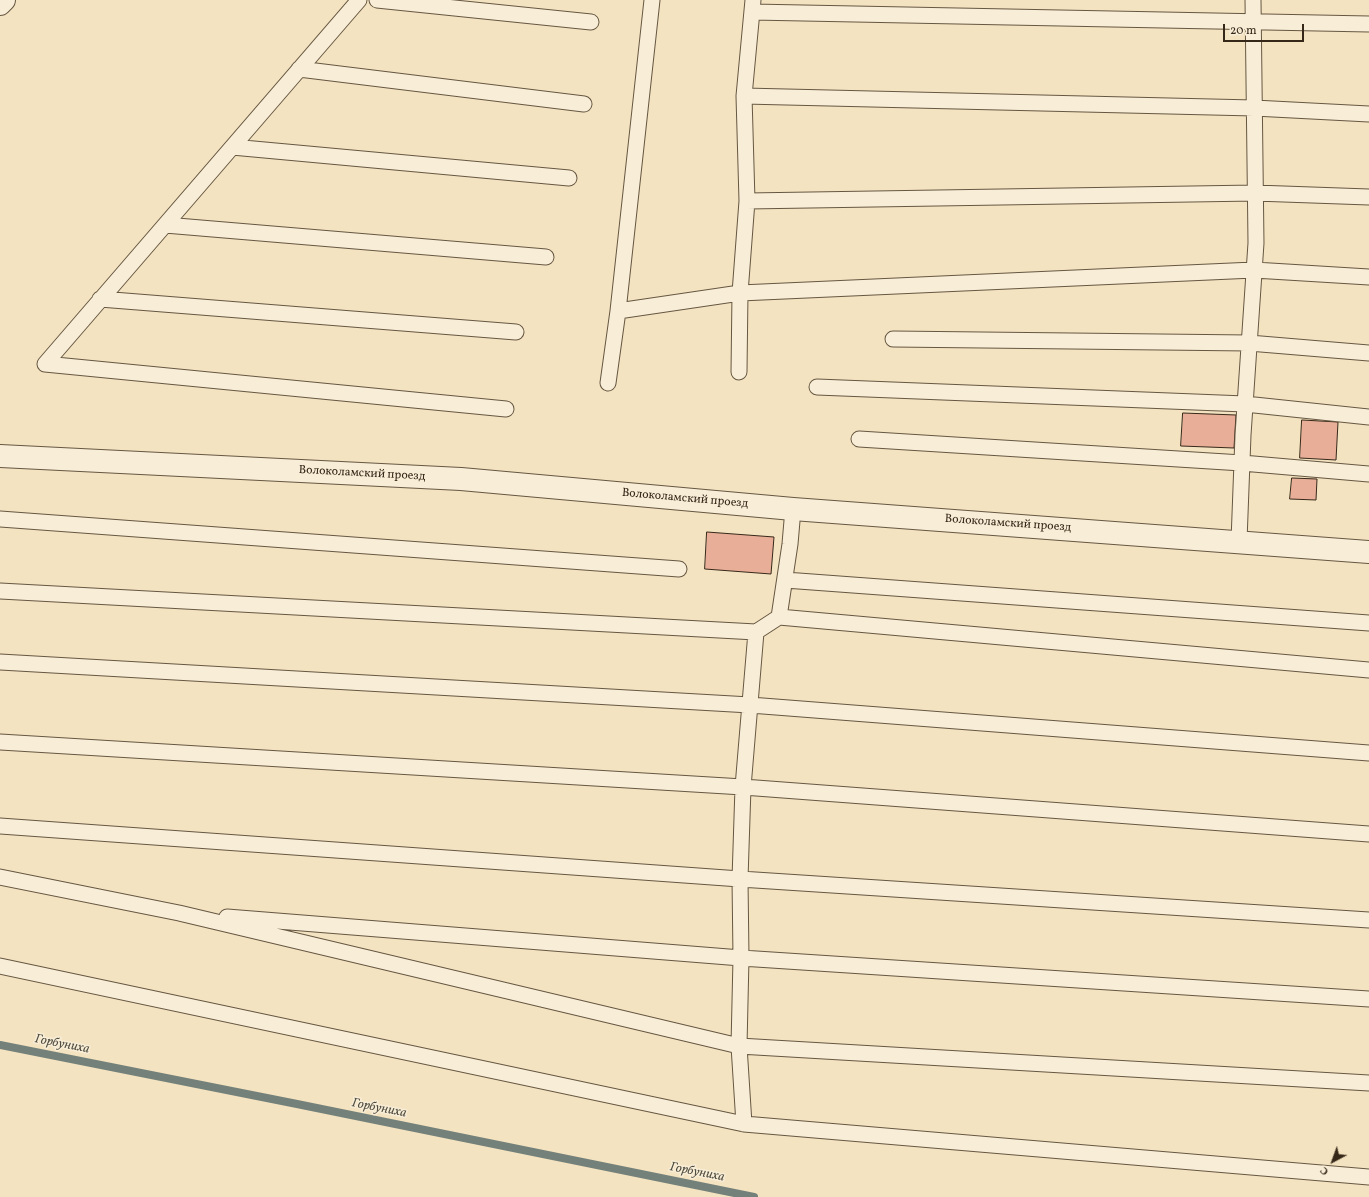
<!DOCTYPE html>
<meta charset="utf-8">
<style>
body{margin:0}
#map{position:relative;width:1369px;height:1197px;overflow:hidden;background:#f4e3c0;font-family:Vollkorn,serif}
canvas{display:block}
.north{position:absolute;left:1313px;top:1141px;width:40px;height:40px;-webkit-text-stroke:3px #f8edd6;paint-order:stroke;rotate:221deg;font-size:11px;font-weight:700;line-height:16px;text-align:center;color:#362819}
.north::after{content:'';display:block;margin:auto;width:14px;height:18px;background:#362819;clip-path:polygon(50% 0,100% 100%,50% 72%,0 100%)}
.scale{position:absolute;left:1223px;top:24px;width:81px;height:18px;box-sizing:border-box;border:2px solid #362819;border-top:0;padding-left:5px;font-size:12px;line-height:14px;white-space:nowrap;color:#362819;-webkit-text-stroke:3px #f8edd6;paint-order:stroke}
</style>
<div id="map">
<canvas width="1369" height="1197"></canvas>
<div class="north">С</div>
<div class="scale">20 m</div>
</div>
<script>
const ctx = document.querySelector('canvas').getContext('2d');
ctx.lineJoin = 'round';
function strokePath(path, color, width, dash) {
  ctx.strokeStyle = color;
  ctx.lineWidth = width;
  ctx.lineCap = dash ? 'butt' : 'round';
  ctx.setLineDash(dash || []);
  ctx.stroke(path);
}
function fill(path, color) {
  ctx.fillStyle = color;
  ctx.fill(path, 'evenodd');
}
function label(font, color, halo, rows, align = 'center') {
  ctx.font = font + ' Vollkorn,serif';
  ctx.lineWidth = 3;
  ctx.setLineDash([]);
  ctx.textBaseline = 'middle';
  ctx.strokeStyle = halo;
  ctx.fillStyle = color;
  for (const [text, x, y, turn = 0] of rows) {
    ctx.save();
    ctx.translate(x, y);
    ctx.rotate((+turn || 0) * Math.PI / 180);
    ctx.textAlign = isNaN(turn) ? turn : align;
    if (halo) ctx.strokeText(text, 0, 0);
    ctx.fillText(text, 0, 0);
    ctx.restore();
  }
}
strokePath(new Path2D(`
 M0,1045L297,1104L754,1197`), '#74817a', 8);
const building = new Path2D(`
 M1183,413L1236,415L1234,448L1181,446Z
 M1302,420L1338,422L1336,460L1300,458Z
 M1292,478L1317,479L1316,500L1290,499Z
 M707,532L774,537L771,574L705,569Z`);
fill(building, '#e8ae97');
strokePath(building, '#362819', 1);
const service = new Path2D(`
 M359,0L45,364L506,409
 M377,0L591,22
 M753,0L744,96L747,201L740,293L1254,270L1369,277
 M752,12L1369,24
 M299,69L584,104
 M744,96L1254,108L1369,114
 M232,147L569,178
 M747,201L1255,193L1369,197
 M165,225L546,257
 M100,299L516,332
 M618,311L740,293L739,372
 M893,339L1249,343L1369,353
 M608,383L618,311L652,0
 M817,387L1245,404L1369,417
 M859,439L1242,463L1369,474
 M0,519L679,569
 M1239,541L1243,435L1256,243L1253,0
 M785,580L1369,623
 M0,591L756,632
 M779,617L1369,670
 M0,662L750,705L1369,753
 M0,742L743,787L1369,834
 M0,826L740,879L1369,920
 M0,877L179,913L739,1046L1369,1083
 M227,917L741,958L1369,999
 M0,966L744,1124L1369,1177
 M744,1124L739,1046L741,958L740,879L743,787L756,632L779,617L790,544L793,509`);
const minor = new Path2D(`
 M0,4L4,0
 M0,456L461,479L793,509L1369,552`);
strokePath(service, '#665743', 17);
strokePath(minor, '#665743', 24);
strokePath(service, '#f8edd6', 15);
strokePath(minor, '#f8edd6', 22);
label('12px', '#362819', '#f8edd6', [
 ["Волоколамский проезд",362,474,3],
 ["Волоколамский проезд",685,499,5],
 ["Волоколамский проезд",1008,524,4]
]);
label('italic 13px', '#504d41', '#f8edd6', [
 ["Горбуниха",62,1045,11],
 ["Горбуниха",379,1109,11],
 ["Горбуниха",697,1173,11]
]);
</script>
